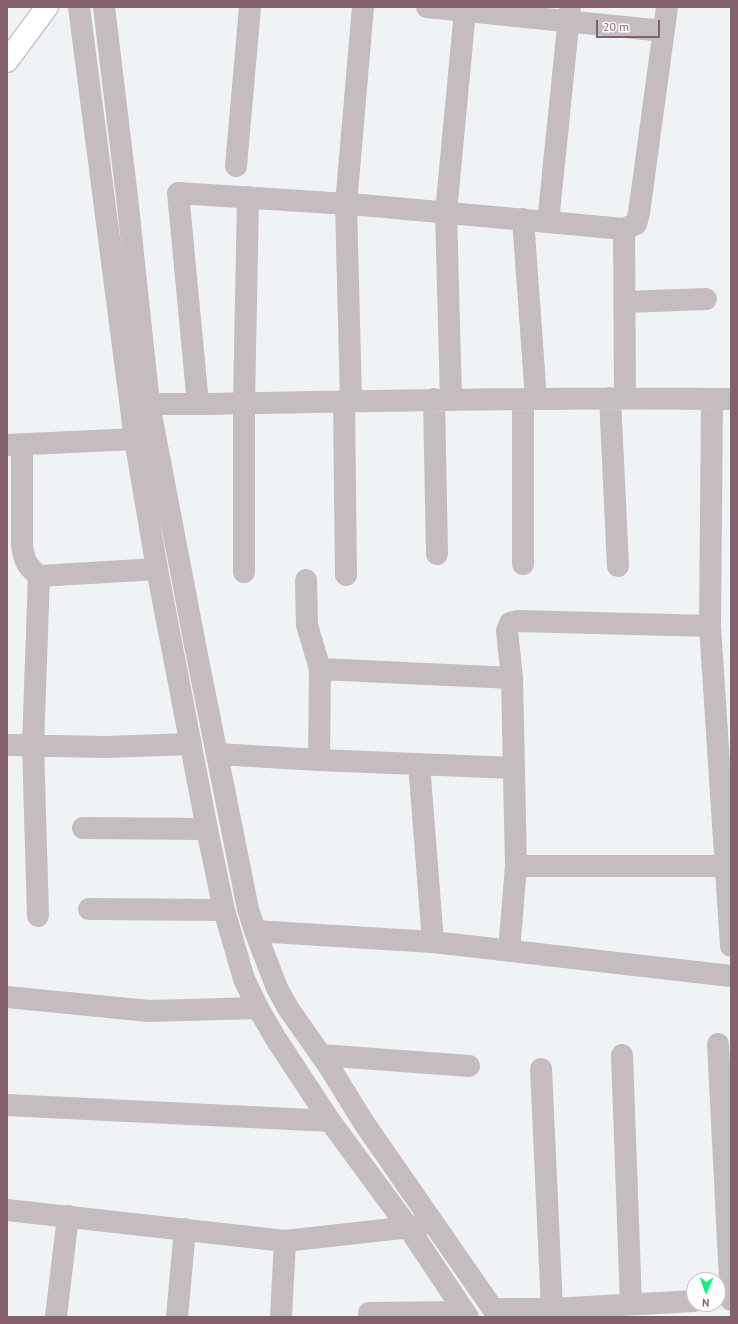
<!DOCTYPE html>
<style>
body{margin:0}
#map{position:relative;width:738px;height:1324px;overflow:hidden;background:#f0f3f5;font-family:"PT Sans",sans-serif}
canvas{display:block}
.frame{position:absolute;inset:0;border:8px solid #84606c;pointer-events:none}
.north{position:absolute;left:686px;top:1272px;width:40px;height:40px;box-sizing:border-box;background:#fff;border:1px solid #cebfc4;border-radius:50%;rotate:182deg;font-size:11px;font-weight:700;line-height:16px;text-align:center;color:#84606c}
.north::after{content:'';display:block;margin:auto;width:14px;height:18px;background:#10f47b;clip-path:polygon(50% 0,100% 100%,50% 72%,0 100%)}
.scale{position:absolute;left:596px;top:20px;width:64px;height:18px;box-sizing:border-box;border:2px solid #84606c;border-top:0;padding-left:5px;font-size:12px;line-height:14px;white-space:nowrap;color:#84606c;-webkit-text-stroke:3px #fff;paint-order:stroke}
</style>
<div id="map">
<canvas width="738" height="1324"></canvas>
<div class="frame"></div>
<div class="north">N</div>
<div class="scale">20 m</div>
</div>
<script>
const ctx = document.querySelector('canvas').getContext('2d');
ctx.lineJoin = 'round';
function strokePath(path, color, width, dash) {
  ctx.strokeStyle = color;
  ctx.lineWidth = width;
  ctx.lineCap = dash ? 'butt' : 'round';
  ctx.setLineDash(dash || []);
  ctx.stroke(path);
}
const major = new Path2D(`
 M7,61L47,7`);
strokePath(major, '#bbb1b5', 24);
strokePath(new Path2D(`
 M79,7L135,439L157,569L207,829L224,910L244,979L258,1008L276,1039L330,1121L408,1227L468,1317
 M104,7L127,197L149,404L196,650L248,909L255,931L277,988L288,1008L330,1068L364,1123L493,1309L497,1317
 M427,7L664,31
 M236,166L250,7
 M523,219L536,399
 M548,222L570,7
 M624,229L625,398
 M625,302L706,299
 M610,398L618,566
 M434,399L437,554
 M451,399L446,212L465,11
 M344,401L346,575
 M351,401L346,204L363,7
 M149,404H198C375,401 553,397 731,399
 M198,404L178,193L362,205L624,229L636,224L639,213L667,7
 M7,445L135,439
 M22,445V546C25,562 26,565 39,576
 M523,564V399
 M244,572V403L248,197
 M306,580L307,625L320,669
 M710,626L731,946
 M7,745L106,747L191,744
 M217,754L319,760L320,669L512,678
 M319,760L513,768
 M419,764L433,942
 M83,828L207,829
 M516,866H726
 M89,909L224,910
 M38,916L33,745L39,576L157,569
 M255,931L433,942L731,976
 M509,951L516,866L512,678L507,631L510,623L518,621L710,626L712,399
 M7,997L149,1011L258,1008
 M718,1044L731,1300
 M321,1055L469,1066
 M622,1055L631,1304
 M541,1069L552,1309
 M7,1105L330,1121
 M7,1210L285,1241L420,1226
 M493,1309H552L694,1301
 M369,1313L465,1312
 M56,1317L68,1216
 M177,1317L185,1229
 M281,1317L285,1241`), '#c5bcbf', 22);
strokePath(major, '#fff', 22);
</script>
